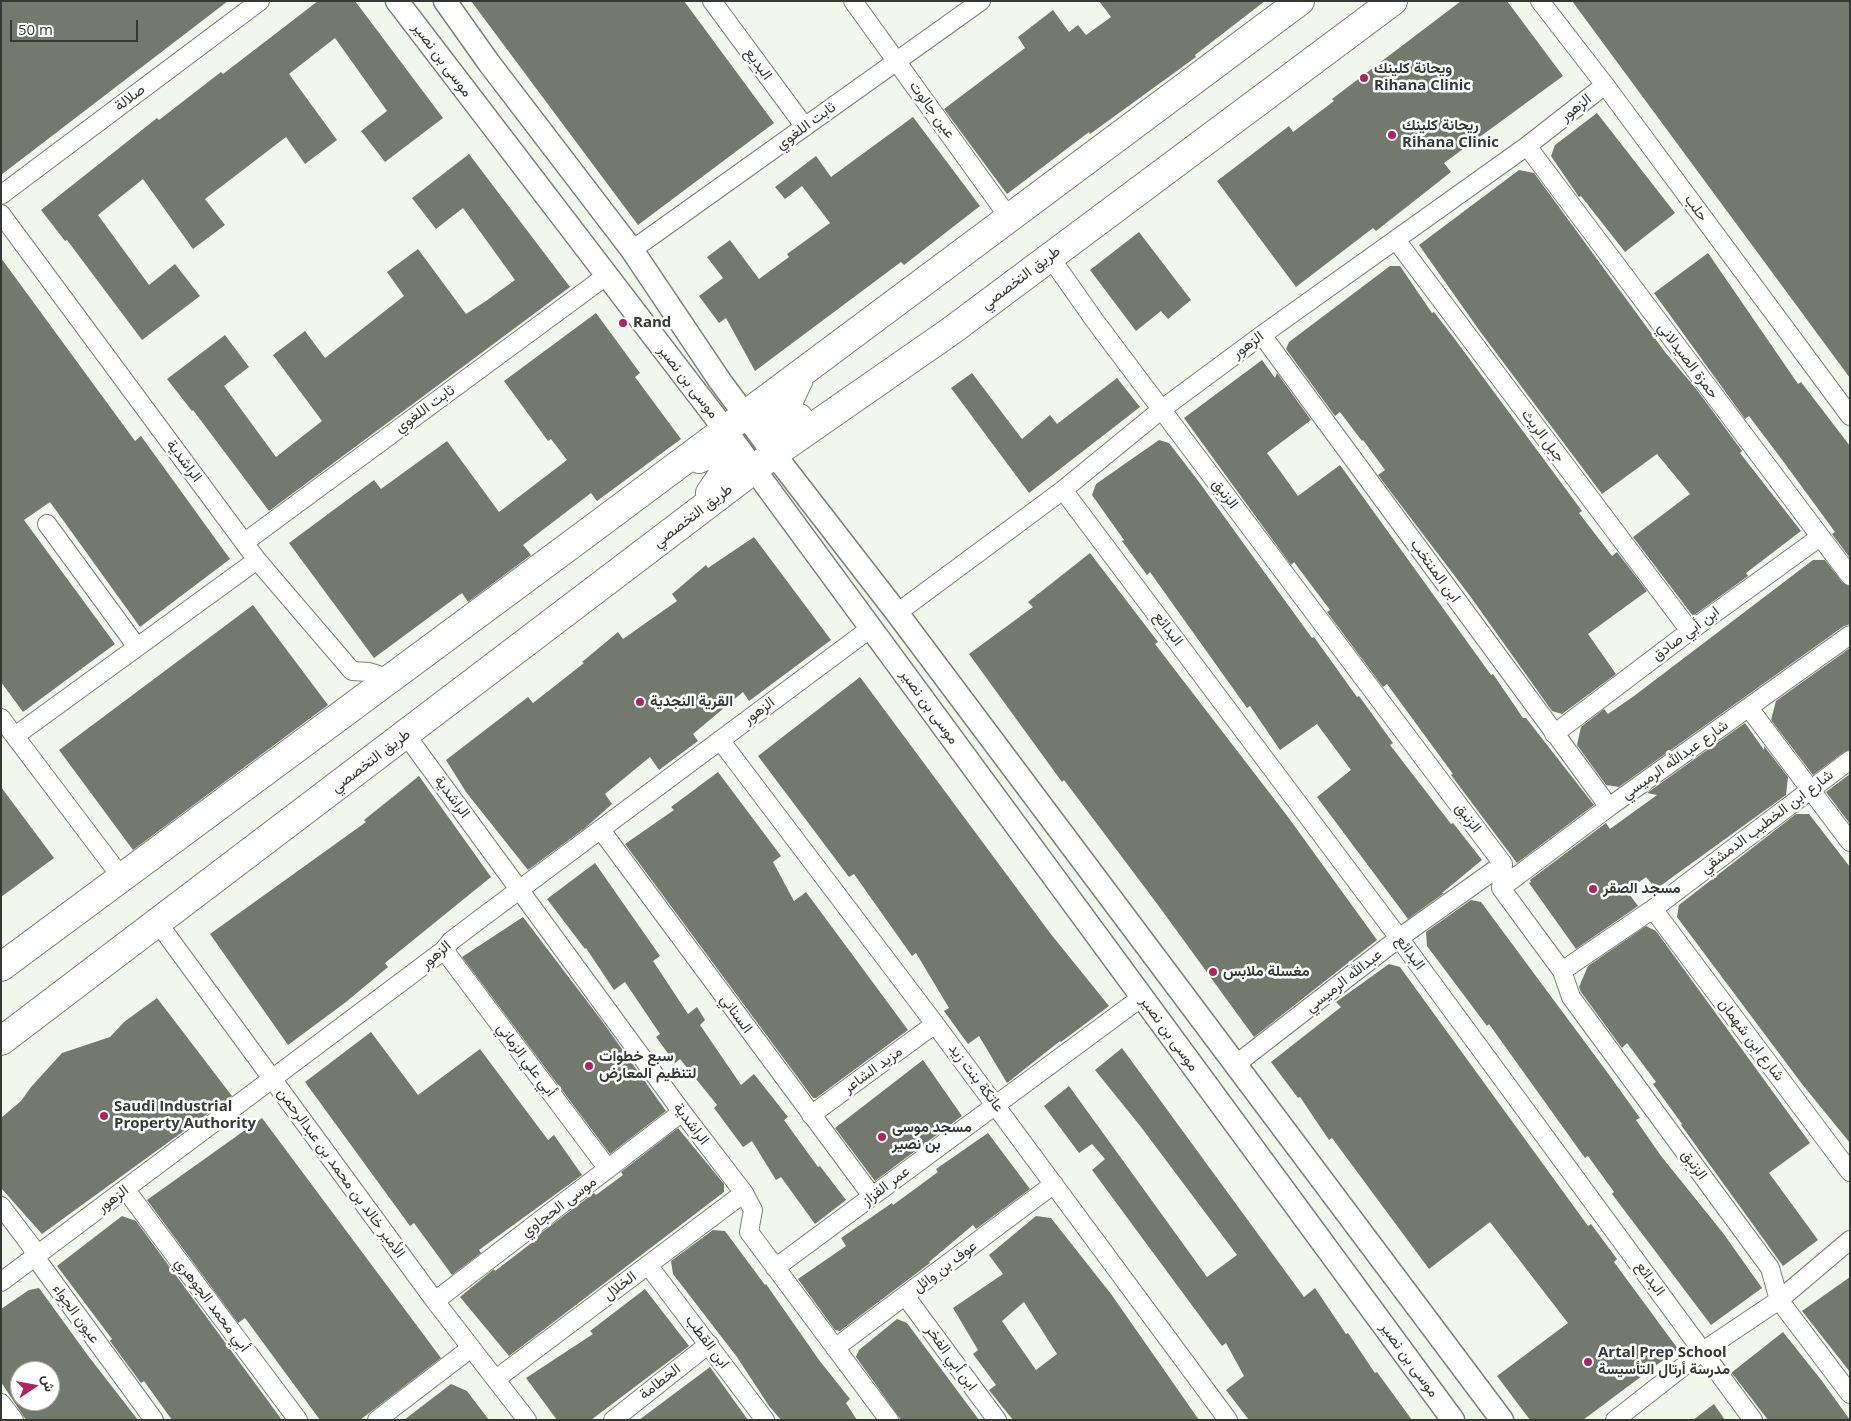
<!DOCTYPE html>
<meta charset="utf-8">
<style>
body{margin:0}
#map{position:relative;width:1851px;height:1421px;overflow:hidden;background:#f1f7ea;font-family:"Open Sans",Vazirmatn,sans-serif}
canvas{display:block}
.frame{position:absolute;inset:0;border:2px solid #363834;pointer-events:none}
.north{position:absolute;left:10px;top:1361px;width:50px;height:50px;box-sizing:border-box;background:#fff;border:1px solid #afafae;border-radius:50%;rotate:78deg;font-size:14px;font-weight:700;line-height:20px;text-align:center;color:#363834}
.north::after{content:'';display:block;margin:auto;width:18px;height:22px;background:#af2362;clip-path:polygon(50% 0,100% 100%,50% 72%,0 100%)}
.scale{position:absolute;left:10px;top:20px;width:128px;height:22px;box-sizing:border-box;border:2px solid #363834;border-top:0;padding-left:6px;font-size:15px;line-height:18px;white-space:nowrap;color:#363834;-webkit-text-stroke:4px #fff;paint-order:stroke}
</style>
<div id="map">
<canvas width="1851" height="1421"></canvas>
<div class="frame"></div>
<div class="north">ش</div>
<div class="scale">50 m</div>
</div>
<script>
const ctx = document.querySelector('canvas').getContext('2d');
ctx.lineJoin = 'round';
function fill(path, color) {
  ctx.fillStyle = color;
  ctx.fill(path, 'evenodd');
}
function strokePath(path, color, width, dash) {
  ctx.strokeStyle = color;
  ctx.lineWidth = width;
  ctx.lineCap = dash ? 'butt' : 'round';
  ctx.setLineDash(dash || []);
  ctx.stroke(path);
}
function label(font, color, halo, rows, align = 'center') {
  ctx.font = font + ' "Open Sans",Vazirmatn,sans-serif';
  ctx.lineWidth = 5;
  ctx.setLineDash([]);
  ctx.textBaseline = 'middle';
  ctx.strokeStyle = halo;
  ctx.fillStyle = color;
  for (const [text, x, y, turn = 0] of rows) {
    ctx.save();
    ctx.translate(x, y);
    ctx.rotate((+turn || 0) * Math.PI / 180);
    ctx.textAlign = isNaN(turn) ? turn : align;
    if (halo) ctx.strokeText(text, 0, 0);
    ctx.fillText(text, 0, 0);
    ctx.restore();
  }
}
fill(new Path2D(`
 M1,1H228L1,175Z
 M318,1H355L443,118L385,162L361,131L387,111L335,38L289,74L337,140L305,164L286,137L205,199L225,225L193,249L143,179L98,215L149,285L175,264L200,296L142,340L67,240L65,241L41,210L157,118L159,120L221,72L223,74Z
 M471,1H684L774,123L638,225Z
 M1099,1H1265L1195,55L1196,57L1090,134L1089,132L1007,194L944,109L1025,48L1018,37L1053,10L1069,32L1078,25L1086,35L1111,17Z
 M1461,1H1507L1563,76L1444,163L1451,172L1376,231L1373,228L1296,287L1217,181L1289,126L1293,132L1334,101L1332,99Z
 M1572,1H1850V378Z
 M1597,113L1675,213L1625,252L1581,196L1579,197L1551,156L1555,145Z
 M913,117L980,206L904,265L901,262L755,371L726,318L719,323L699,296L723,278L707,257L730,240L759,279L789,257L787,254L830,223L802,186L785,199L775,187L816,156L831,177Z
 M469,154L570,287L269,511L193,410L192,411L167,379L225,335L249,367L224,386L276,457L322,421L273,355L305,331L325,358L404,296L387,272L418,249L466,314L486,301L515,280L463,208L436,229L412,198Z
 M1519,170L1534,173L1665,352L1697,390L1742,451L1740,453L1801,531L1746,573L1748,576L1693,616L1633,537L1690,494L1657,454L1602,494L1479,330L1419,245Z
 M1139,232L1191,300L1168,319L1161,311L1136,331L1090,270Z
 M1708,253L1798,384L1801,382L1850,446V558L1832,534L1835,532L1783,461L1749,416L1745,419L1654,293Z
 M1,258L135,441L141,436L230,559L140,627L50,502L24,520L115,644L23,712L1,682Z
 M1390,266H1400L1432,313L1434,312L1454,338L1582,511L1579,513L1612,556L1617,552L1647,591L1588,634L1616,674L1562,714L1552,711L1470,596L1378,475L1385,470L1363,440L1362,441L1340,412L1335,416L1286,349L1289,342Z
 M596,313L640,373L635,377L681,439L597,501L591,493L523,545L531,555L468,602L462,593L374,658L289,543L374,480L381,489L447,441L499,512L567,460L551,439L548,441L504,381Z
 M1262,360L1275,378L1277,373L1311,420L1267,453L1298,496L1340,465L1491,675L1493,674L1523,718H1526L1594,805L1517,863L1451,775L1453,774L1387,684L1383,687L1327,612L1330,610L1294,562L1291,565L1184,418Z
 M972,373L1022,439L1050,415L1057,424L1117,378L1140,407L1029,493L951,388Z
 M1159,440L1169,443L1199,482L1312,638L1314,637L1357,697L1359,696L1393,743L1390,745L1451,824L1453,823L1482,860L1442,893H1444L1408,919L1317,797L1351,770L1317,724L1280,750L1250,706L1247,708L1150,572L1147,575L1122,541L1124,540L1092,495L1096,484Z
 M754,537L831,640L749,701L743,692L693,734L698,741L659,770L650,757L605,794L612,804L585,828L528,870L466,792L446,760L528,697L533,703L584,663L582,662L618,632L623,639L677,601L672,594L706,565L708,568Z
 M1090,553L1158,642L1155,644L1288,817L1377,940L1254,1037L1158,905L1064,780L1062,782L969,654L1033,607L1028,602Z
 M1813,560H1825L1842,582L1850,586V624L1844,626L1619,787L1606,785L1577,745L1581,727L1604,709L1608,714L1634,696Z
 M253,605L328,705L133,850L59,750Z
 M1850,648V750L1844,752L1813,775L1771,720L1776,701Z
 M860,677L1050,933L1109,1006L1061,1042L1060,1041L1007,1083L979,1036L968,1044L944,1011L949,1008L916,953L912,956L854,874L849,877L758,756Z
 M1745,723L1764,750V746L1788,777L1786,795L1656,889L1646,877L1627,891L1638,906L1576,949L1529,883L1531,882L1530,880L1606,823L1610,829L1657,795L1647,793Z
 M718,772L781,856L773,862L794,901L806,892L908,1030L816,1098H813L625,844L674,810L671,807Z
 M1850,774V824L1826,792Z
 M419,776L491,877L385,963L388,967L346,1002L288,1045L210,934L366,822L364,820Z
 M1,787L54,858L1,897Z
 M1796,814H1809L1850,867V1143L1802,1084L1677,917L1679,905Z
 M595,863L660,956L653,961L688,1014L697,1007L705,1020L700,1025L741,1085L754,1074L788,1117L784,1120L818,1167L820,1166L846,1200L815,1224L781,1177L776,1180L752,1141L743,1147L714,1108L717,1105L680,1059L675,1063L656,1037L660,1034L625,982L614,990L586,948L585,949L547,899Z
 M1471,900L1481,902L1607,1072L1640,1118L1636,1120L1661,1156L1723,1233L1762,1288L1711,1325L1612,1194L1614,1192L1588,1156L1585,1158L1489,1024L1487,1026L1427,946L1426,932Z
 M523,917L602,1021L666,1111L610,1154L462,957Z
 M1646,926L1656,931L1810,1143L1769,1173L1818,1240L1783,1266L1681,1125L1682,1124L1653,1084L1656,1082L1627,1043L1622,1048L1581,992L1579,987L1588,966Z
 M1389,964L1400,967L1588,1226L1591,1224L1617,1259L1614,1262L1678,1349L1583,1420H1530L1497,1376L1568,1323L1490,1222L1429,1269L1332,1138L1329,1140L1300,1097L1298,1098L1271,1062L1341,1007L1336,1002Z
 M157,998L232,1096L42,1234L1,1188V1118L21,1101L31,1087L62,1053L110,1037L124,1022Z
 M371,1032L418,1095L480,1049L548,1140L554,1135L582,1175L479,1250L481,1253L452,1275L414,1223L410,1226L305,1082Z
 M1122,1048L1304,1297L1315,1288L1346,1334L1348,1333L1375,1373L1377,1372L1412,1420H1249L1226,1390L1244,1376L1226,1343L1222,1346L1092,1170L1105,1159L1092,1144L1079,1153L1044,1106L1069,1086L1207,1277L1237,1255L1141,1127L1095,1070Z
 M923,1060L962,1116L875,1181L835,1128Z
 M262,1118L441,1358L360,1420H320L245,1318L238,1323L147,1200Z
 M678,1128L724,1184V1192L509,1356L460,1297L494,1269L495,1271L538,1238L537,1236L594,1193L596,1195L623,1175L621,1172Z
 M988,1133L1030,1189L976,1229L973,1225L929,1262L930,1263L840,1331L835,1330L798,1279L846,1246L841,1238L892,1203L893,1205L938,1172L936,1169Z
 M122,1216L136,1221L282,1420H172L144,1381L141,1383L110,1341L112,1339L57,1266Z
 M1036,1216L1051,1218L1111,1294L1199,1420H1013L989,1390L996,1385L973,1354L978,1350L953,1308L1003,1274L989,1255ZM1024,1302L1057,1354L1036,1370L1002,1321Z
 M713,1230L725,1231L765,1285L766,1284L819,1360L850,1399L846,1403L857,1420H781L769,1406L737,1357L673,1274L671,1261Z
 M1850,1277V1372L1802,1311Z
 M39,1288L89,1357L138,1420H26L24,1417L1,1382V1309L29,1290ZM20,1371H50V1401H20Z
 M645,1289L689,1346L591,1420H557L526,1378L593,1334L590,1331Z
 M897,1319L907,1323L979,1420H901L856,1357L859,1350Z
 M1783,1332L1822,1381L1850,1420H1768L1735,1377L1731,1373Z
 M710,1367L748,1420H639Z
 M451,1384L467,1391L489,1420H404Z
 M1714,1404L1725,1420H1693Z`), '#74796e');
const minor = new Path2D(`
 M712,1L805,127
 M853,1L1010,219
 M1540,1L1605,85L1850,416
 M1527,146L1850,576
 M1,195L260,1
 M1,214L257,560L352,671L369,672L389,678
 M1396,240L1690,631
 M632,250L981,1
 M1050,257L1095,321L1503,864L1501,888L1562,971L1571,997L1770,1268L1779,1300L1850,1394
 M1262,335L1609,807
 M1063,490L1399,938L1753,1420
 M47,524L137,647
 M245,542L606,276
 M897,613L1063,490L1162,409L1262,335L1527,146L1605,85
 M1749,708L1850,842
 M1,718L122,878
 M1554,734L1690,631L1820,537
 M406,735L682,1112L744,1193L753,1210L749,1232L889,1420
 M15,736L257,560
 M720,740L935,1024L1228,1420
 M601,830L872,1196
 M1501,888L1609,807L1850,635
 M1653,909L1850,1172
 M158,923L435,1301L527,1420
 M444,950L608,1169
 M1562,971L1653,909L1850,760
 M1235,1065L1399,938L1503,864
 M811,1115L935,1024
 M126,1190L298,1420
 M1,1206L32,1247L35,1257L154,1420
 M648,1265L765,1420
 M775,1268L1142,997
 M1,1282L444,950L451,941L480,919L871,628
 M906,1297L997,1420
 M435,1301L682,1112
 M835,1348L1054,1184
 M496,1379L744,1193
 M1,1403L14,1420
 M377,1420L471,1348
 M613,1420L709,1344
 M1615,1420L1703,1351L1779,1300L1850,1240`);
const tertiary = new Path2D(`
 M397,1L726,431L1453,1420
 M445,1L489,63L632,250L720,381L774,454L897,613L1502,1420`);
const primary = new Path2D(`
 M799,379L785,409L770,423L766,433L772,436L799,418
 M699,459L729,446L733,451L735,457L710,493
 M1,967C435,646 868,325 1300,1
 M1,1041L774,454L951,331L1393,1`);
strokePath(minor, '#7b8075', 20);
strokePath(tertiary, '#7b8075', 25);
strokePath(primary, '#7b8075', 30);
strokePath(minor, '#fff', 18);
strokePath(tertiary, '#fff', 22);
strokePath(primary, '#fff', 28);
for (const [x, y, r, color] of [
 [1364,78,5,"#af2362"],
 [1392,135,5,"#af2362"],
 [623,323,5,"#af2362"],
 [640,702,5,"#af2362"],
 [1593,889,5,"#af2362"],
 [1213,972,5,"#af2362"],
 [589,1066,5,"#af2362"],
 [104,1116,5,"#af2362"],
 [882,1137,5,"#af2362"],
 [1588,1362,5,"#af2362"]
]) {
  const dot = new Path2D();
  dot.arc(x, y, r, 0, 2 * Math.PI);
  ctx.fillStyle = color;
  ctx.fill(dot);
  strokePath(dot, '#fff', 2);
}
label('15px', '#363834', '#fff', [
 ["موسى بن نصير",442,60,53],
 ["البديع",758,64,54],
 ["صلالة",130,98,-37],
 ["الزهور",1576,108,-38],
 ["عين جالوت",932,110,54],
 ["ثابت اللغوي",806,126,-36],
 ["حلب",1696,208,54],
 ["طريق التخصصي",1021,278,-37],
 ["الزهور",1248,345,-36],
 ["حمزة الصيدلاني",1688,361,53],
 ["موسى بن نصير",688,382,52],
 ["ثابت اللغوي",425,409,-36],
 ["جبل الريث",1543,436,53],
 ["الراشدية",184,461,53],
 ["الزنبق",1225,494,53],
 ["طريق التخصصي",693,516,-37],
 ["ابن المنتخب",1435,571,54],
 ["البدائع",1168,629,53],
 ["ابن أبي صادق",1686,634,-37],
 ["موسى بن نصير",929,707,54],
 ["الزهور",759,711,-36],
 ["شارع عبدالله الرميسي",1675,760,-35],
 ["طريق التخصصي",371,761,-37],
 ["الراشدية",452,797,53],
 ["الزنبق",1468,818,53],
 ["شارع ابن الخطيب الدمشقي",1767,822,-37],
 ["البدائع",1410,953,54],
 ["الزهور",436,955,-41],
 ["عبدالله الرميسي",1344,981,-38],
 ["السناني",736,1014,54],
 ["موسى بن نصير",1169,1034,54],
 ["شارع ابن شهمان",1751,1040,53],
 ["أبي علي الزماني",526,1060,53],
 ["مزيد الشاعر",873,1070,-36],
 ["عاتكة بنت زيد",976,1078,53],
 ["الراشدية",691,1124,53],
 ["الزنبق",1694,1165,54],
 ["الأمير خالد بن محمد بن عبدالرحمن",341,1173,54],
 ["عمر القزاز",886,1186,-37],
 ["الزهور",113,1199,-37],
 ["موسى الحجاوي",559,1207,-37],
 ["عوف بن وائل",945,1267,-37],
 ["البدائع",1650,1279,54],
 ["الخلال",620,1286,-37],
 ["أبي محمد الجوهري",212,1305,53],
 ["عيون الجواء",76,1314,54],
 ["ابن القطب",707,1342,53],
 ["ابن أبي الفخر",951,1358,54],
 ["موسى بن نصير",1409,1360,54],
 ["الخطامة",660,1382,-38]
]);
label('bold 15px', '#363834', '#fff', [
 ["ويحانة كلينك",1374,69],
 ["Rihana Clinic",1374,86],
 ["ريحانة كلينك",1402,126],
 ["Rihana Clinic",1402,143],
 ["Rand",633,323],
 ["القرية النجدية",650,702],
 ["مسجد الصقر",1603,889],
 ["مغسلة ملابس",1223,972],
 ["سبع خطوات",599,1057],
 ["لتنظيم المعارض",599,1074],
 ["Saudi Industrial",114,1107],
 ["Property Authority",114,1124],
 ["مسجد موسى",892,1128],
 ["بن نصير",892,1145],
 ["Artal Prep School",1598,1353],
 ["مدرسة أرتال التأسيسة",1598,1370]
], 'left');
</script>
